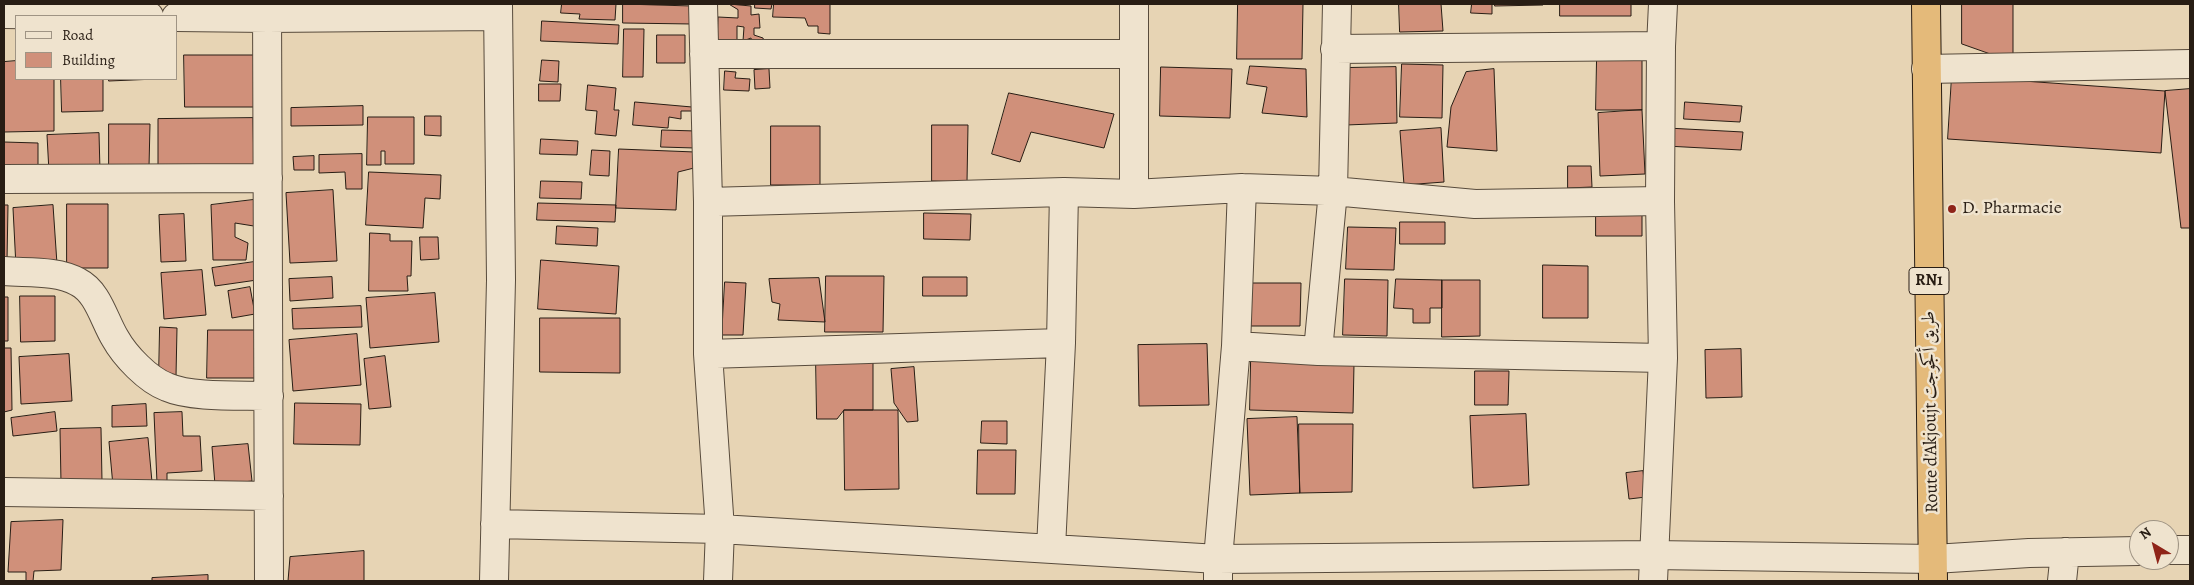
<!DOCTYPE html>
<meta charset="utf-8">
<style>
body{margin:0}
#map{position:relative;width:2194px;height:585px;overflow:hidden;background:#e7d4b4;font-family:Alegreya,serif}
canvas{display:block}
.frame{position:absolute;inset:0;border:5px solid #281d14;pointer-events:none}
.legend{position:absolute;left:15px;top:15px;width:162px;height:65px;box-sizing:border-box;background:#efe3ce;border:1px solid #9f9484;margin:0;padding:6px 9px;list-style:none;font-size:15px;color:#281d14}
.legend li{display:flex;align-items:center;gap:10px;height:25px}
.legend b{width:25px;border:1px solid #9f9484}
.north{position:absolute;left:2129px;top:520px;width:50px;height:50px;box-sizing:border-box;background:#efe3ce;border:1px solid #9f9484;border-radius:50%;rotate:323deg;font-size:14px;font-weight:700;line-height:20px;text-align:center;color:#281d14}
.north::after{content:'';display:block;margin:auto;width:18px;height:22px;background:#8f2418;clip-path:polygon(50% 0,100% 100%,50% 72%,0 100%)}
</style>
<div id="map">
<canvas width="2194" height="585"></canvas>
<div class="frame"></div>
<ul class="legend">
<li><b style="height:6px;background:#efe3ce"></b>Road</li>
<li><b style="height:14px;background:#d0907a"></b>Building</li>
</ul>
<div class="north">N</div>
</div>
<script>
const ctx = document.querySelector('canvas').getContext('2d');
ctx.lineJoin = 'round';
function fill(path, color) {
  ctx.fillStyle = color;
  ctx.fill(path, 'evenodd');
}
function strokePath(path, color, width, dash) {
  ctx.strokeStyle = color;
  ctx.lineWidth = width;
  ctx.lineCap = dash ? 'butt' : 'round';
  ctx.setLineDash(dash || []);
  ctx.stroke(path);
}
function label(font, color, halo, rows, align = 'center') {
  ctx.font = font + ' Alegreya,Amiri,serif';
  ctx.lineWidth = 5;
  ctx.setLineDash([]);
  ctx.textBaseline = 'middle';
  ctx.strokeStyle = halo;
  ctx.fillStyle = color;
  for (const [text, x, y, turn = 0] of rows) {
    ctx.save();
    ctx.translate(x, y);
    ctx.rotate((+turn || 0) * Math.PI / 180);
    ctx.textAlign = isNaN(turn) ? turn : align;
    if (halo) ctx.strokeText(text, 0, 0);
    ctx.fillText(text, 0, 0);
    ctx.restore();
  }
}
const building = new Path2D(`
 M562,4H616L615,20L579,19L580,14L561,13Z
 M623,4L692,6V24L623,23Z
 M729,4L751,6V15L759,14L760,28H754V35L763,38L764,41L753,45L751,38L743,41L744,27L737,26V42L717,41L718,17L738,18V10Z
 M755,4H772L771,9L755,8Z
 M774,4H830V34L818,33V26H808L805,18L773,17Z
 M1238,4H1303L1302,59H1237Z
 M1399,4H1441L1443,31L1400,32Z
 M1472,4H1492V14L1471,13Z
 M1495,4H1543V5L1495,6Z
 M1560,4H1631V16H1560Z
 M1962,4H2013V62L1962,44Z
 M542,21L619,25L618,44L541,41Z
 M624,29H644L643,77H623Z
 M657,35H685V63H657Z
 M184,55H254V107H185Z
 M1597,57H1642V110H1596Z
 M542,60L559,61L558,82L540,81Z
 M16,61V79H54V131L4,132V62Z
 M1402,64L1443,65L1442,118L1400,117Z
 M1250,66L1306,69L1307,117L1262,113L1267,87L1247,84Z
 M1161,67L1232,69L1230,118L1160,116Z
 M1396,67L1397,123L1346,125L1345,68Z
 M769,69L770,88L755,89L754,70Z
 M1494,69L1497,151L1447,147L1451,107L1466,72Z
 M725,71L736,72L735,78L750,79L749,91L724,90Z
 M1952,76L2165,91L2161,153L1948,139Z
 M61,79H103V111L62,112Z
 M109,79H156L109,81Z
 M539,84H561L560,101H539Z
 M588,85L616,88L614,110H619L616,136L595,134L597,111L586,110Z
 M2190,89V228H2181L2165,91Z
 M1009,93L1114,114L1104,148L1031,132L1020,162L992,154Z
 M635,102L692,107V111H681V119L669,117L668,128L633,125Z
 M1685,102L1742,106L1740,122L1684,119Z
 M363,106V125L291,126V108Z
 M1642,110L1645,174L1600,176L1598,113Z
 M425,116H441V136L425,135Z
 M368,117H414V164H385V151H381V165H367Z
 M253,118L254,169L158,170V119Z
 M109,124H150L149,167L109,168Z
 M932,125H968L967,182L932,181Z
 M771,126H820V185H771Z
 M1441,128L1444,182L1404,185L1400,131Z
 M1667,128L1743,132L1741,150L1666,146Z
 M662,130L696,131L695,148L661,147Z
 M99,133L100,171L49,172L47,135Z
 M541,139L578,141L577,155L540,154Z
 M4,142L38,143V172L4,171Z
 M619,149L695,152L694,168L678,172L676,210L616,208Z
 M592,150L610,151L609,176L590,175Z
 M362,154V189H346L345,172L319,173V155Z
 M314,156V170H294L293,157Z
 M1568,166H1591L1592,187L1568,188Z
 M369,172L441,175L440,199L425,198L423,228L366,225Z
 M541,181L582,182L581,199L540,198Z
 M333,190L337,261L290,263L286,193Z
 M261,199L260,227L235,223V237L248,243L246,260H213L211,205Z
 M538,203L616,205L615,222L537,220Z
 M67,204H108V268H67Z
 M4,205H8L7,261H4Z
 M53,205L57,264L16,267L13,208Z
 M924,213L971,214L970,240L924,239Z
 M184,214L186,261L161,262L159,215Z
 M1596,215H1642V236H1596Z
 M1400,222H1445V244H1400Z
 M557,226L598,228L597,246L556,244Z
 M1348,227L1396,228L1394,270L1346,269Z
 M370,233L390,234V241H412L411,276H407L408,291H369Z
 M420,237H438L439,259L421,260Z
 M541,260L619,266L616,314L538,309Z
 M254,262L257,280L215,286L212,268Z
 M1543,265L1588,266V318H1543Z
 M202,270L206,315L164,319L161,273Z
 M826,276H884L883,332H825Z
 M332,277L333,298L290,301L289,279Z
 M923,277H967V296H923Z
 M819,278L825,322L778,320L780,304L772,302L769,279Z
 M1345,279L1388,280L1387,336L1343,335Z
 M1396,279L1442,280V308H1430V323H1413V309L1394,308Z
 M1442,280H1480V336L1442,337Z
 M725,282L746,283L743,335H722Z
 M1252,283H1301L1300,326H1251Z
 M250,287L255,314L232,318L228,291Z
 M435,293L439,342L370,348L366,298Z
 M20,296H55V341L21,342Z
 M4,297H8V341H4Z
 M361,306L362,327L293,329L292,309Z
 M540,318H620V373L540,372Z
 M160,327L177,328L176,376H159Z
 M208,330H257V378H207Z
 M357,334L361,385L293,391L289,340Z
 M1207,344L1209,405L1139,406L1138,345Z
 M4,348H11L12,410L4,412Z
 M1741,349L1742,397L1706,398L1705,350Z
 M69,354L72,401L21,404L19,357Z
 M385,356L391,407L369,409L364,359Z
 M816,361H873V410H844L837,419H817Z
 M1251,361L1354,364L1353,413L1250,410Z
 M914,367L918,421L907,422L894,403L891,369Z
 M1475,371H1509L1508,405H1475Z
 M295,403L361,404L360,445L294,444Z
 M146,404L147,426L112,427V406Z
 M844,410H898L899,489L845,490Z
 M55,412L57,431L13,436L11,418Z
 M182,412L183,436H200L202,471L167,473V488L157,483L154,413Z
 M1526,414L1529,485L1473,488L1470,416Z
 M1297,417L1300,493L1250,495L1247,419Z
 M982,421H1007V444L981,443Z
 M1299,424H1353L1352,492L1300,493Z
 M101,428L102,481L61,483L60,429Z
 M148,438L152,482L113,486L109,442Z
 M248,444L252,481L215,485L212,447Z
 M978,450H1016L1015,494H977Z
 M1643,471L1646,497L1629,499L1626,473Z
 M63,520L61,570L34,571L33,581H26V572H8L11,522Z
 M364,551V581H288L290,557Z
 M208,575V581H152V578Z`);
fill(building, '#d0907a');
strokePath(building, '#281d14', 1);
const minor = new Path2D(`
 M267,4L269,581
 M703,4L708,202V354L720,529L718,581
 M1134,4V194
 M4,14L149,16
 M176,17L268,18L497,16
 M1335,49L1661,46
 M704,54H1134
 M1926,69L2190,64
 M4,179L268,178
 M708,202L1064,192L1134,194L1242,188L1333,191L1475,204L1660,201
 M4,271C27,273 57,270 78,282C98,292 104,320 115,338C125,356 148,380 167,387C192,398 240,395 269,396
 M1236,346L1318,351L1663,358
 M1318,351L1333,191L1337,4
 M708,354L1061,343
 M4,492L269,496
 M495,524L720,529L1218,559L1653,555L1934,559L2029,553L2139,551
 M1051,548L1061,343L1064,192
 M2169,550H2190
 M494,581L501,280L498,4
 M1218,581V559L1236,346L1242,188
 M1653,581L1663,358L1660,201L1661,46L1663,4
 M2062,581L2065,552`);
const highway = new Path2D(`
 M1926,4L1933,581`);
strokePath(minor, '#584b3c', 30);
strokePath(highway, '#281d14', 30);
strokePath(minor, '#efe3ce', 28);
strokePath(highway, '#e4ba7a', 28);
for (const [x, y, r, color] of [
 [1952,209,5,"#8f2418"]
]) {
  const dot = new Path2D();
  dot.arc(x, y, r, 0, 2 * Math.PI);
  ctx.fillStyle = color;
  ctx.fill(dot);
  strokePath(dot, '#efe3ce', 2);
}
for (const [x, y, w] of [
 [1929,281,40]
]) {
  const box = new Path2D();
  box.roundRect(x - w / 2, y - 13.5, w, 27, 4);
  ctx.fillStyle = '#efe3ce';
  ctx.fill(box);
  strokePath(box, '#281d14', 1);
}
label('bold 16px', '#281d14', null, [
 ["RN1",1929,281]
]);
label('18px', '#281d14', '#efe3ce', [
 ["D. Pharmacie",1962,209]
], 'left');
label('18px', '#281d14', '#efe3ce', [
 ["Route d'Akjoujt طريق أكجوجت",1931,412,-91]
]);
</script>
